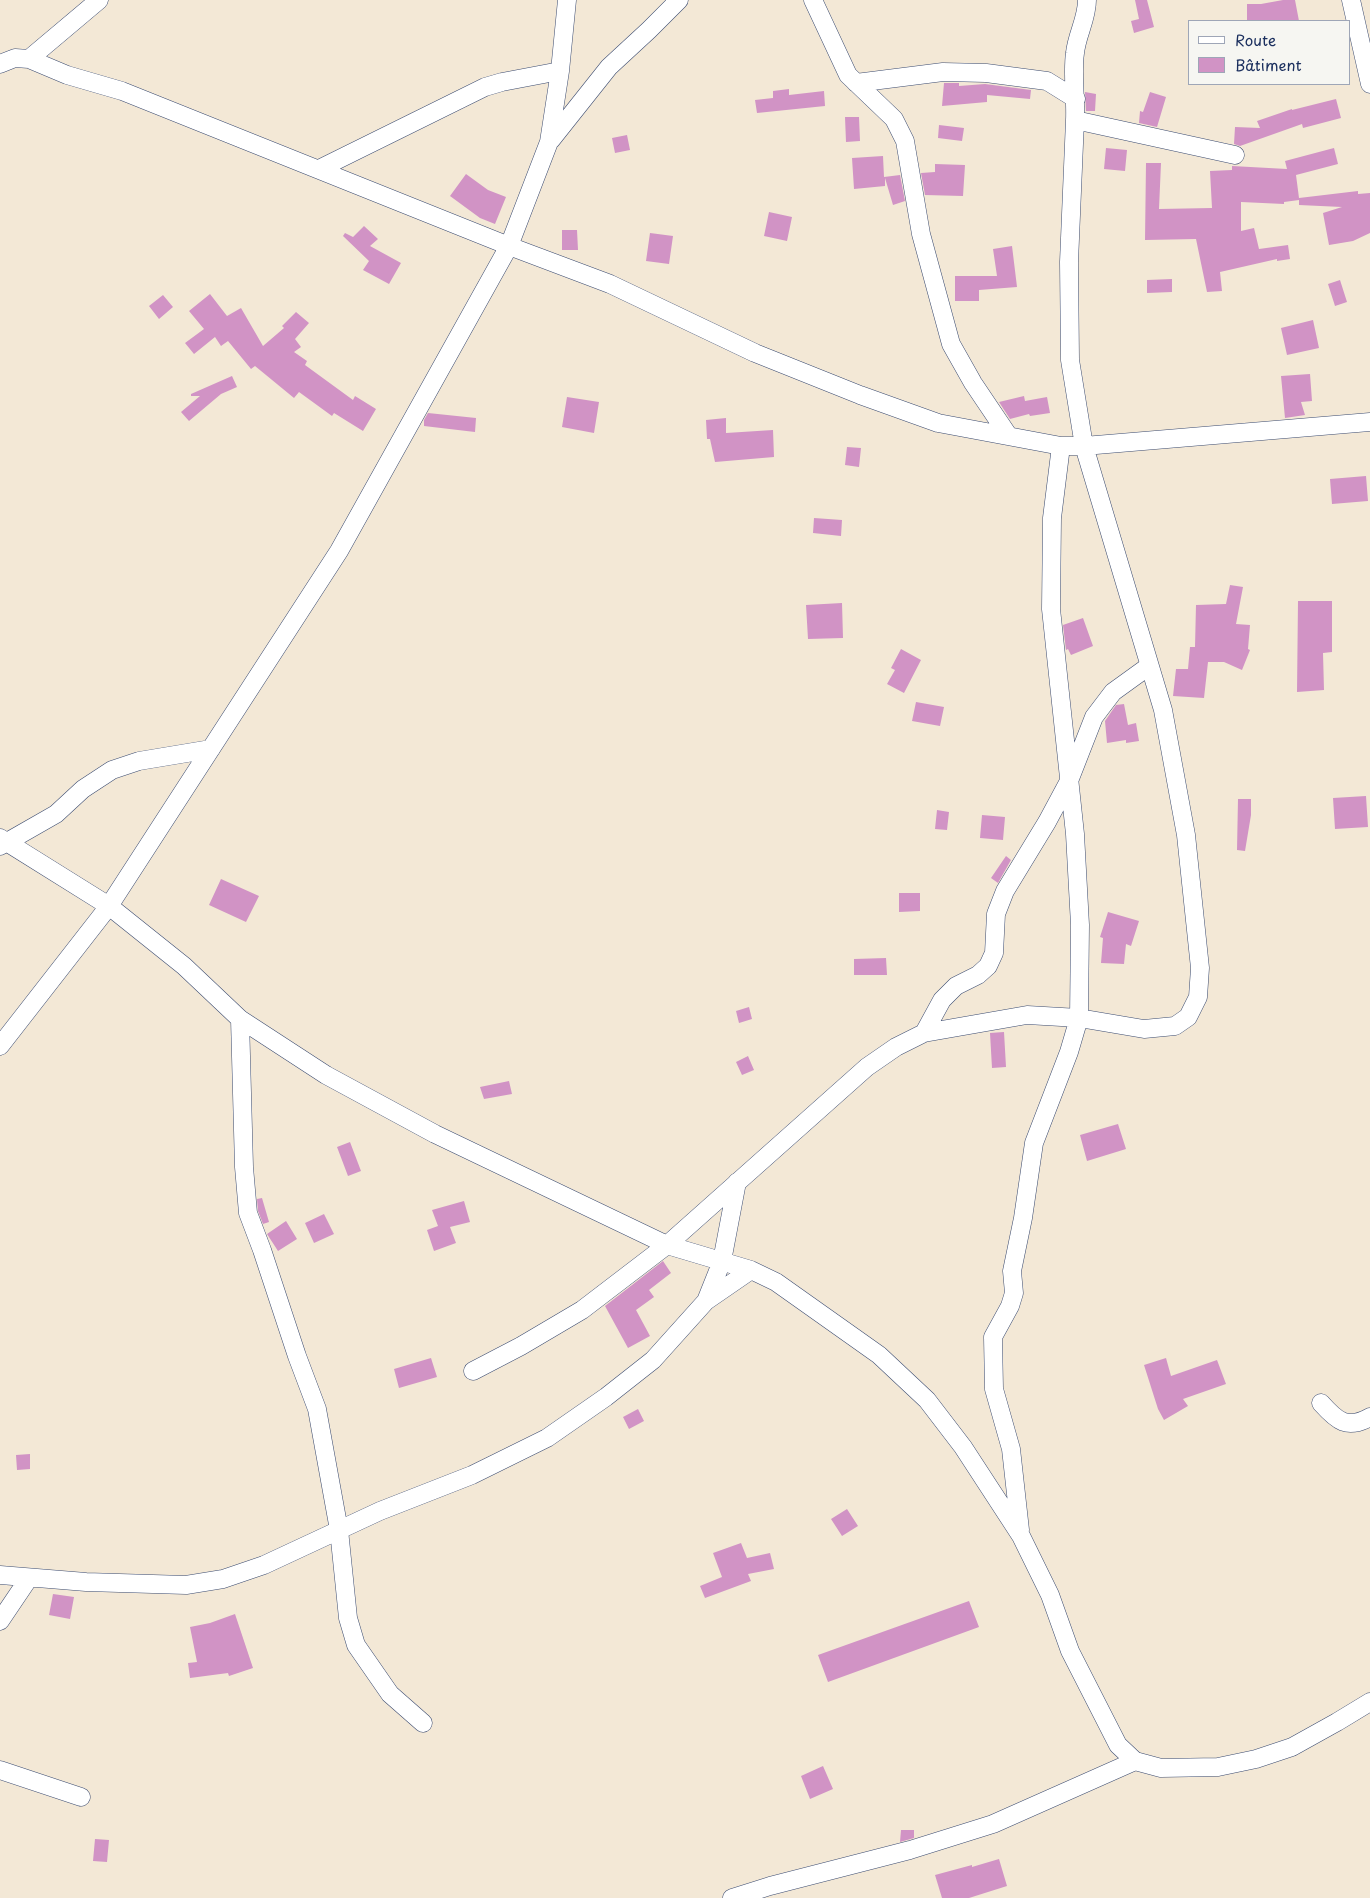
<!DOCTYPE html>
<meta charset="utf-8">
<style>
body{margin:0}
#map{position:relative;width:1370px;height:1898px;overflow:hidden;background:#f3e8d6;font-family:"Playpen Sans",sans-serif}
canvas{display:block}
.legend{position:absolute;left:1188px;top:20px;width:162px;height:65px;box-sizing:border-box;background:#f6f6f2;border:1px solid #9ea6b7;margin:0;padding:6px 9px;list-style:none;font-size:15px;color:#1b2f5e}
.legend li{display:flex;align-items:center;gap:10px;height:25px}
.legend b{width:25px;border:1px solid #9ea6b7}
</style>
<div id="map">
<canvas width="1370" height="1898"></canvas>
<ul class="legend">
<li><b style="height:6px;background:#fff"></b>Route</li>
<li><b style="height:14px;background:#d193c5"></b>Bâtiment</li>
</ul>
</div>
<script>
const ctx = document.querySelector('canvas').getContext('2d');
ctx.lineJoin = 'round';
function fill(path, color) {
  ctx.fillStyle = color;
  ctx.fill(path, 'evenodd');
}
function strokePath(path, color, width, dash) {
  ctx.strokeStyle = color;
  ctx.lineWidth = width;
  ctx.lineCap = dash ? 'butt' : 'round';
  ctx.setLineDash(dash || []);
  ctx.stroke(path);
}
fill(new Path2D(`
 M1135,0H1147L1154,27L1134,33L1131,21L1139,19Z
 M1283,0H1295L1299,21H1247V4H1261Z
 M944,83H959V86L985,84L1031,90L1030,99L987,95V102L942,106Z
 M789,89V95L824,91L825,106L757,113L755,100L773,98V91Z
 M1085,92L1096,94L1095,111H1086Z
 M1150,92L1166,97L1157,127L1139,123L1140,111L1143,112Z
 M1336,99L1341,118L1303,128L1302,124L1240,146L1234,144L1235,127L1260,128L1257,121L1292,109V110Z
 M845,117H859L860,141L846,142Z
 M939,125L964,128L962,141L938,138Z
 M627,135L630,150L615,153L612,138Z
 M1106,148L1127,150L1125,171L1104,169Z
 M1334,148L1338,164L1296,175L1299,198L1358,191V194L1370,193V233L1353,241L1329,245L1323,213L1342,207L1299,205V200L1284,202V204L1241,202V231L1254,228L1259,249L1288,245L1290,259L1277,261V259L1220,272L1222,291L1207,292L1196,239L1145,240L1146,163H1161L1159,209L1212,208L1210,171L1232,170V166L1287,169L1285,161Z
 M883,156L884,177L900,175L905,201L893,205L885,178V186L854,189L852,158Z
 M935,164L965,165L963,196L925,195L921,173L935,172Z
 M466,174L488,190L506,197L495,224L480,218L450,196Z
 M769,212L792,217L787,241L764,236Z
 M364,226L378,239L370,246L401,263L389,284L363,270L369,261L343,236L345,233L353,237Z
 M562,230H577L578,250H562Z
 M650,233L673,236L669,264L646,261Z
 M1012,246L1017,287L979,290V301H955V276H997L993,249Z
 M1172,279V292L1147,293V280Z
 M1340,280L1347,302L1335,306L1328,284Z
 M210,294L227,316L241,308L263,346L284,328L282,326L296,312L309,323L295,339L301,347L294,352L307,361L305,365L353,400L355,396L376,409L363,431L334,413L332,416L299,392L294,398L255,366L251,369L228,341L221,346L215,337L194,354L185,343L204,329L189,311Z
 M163,295L173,307L159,319L149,306Z
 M1313,320L1319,348L1287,355L1281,328Z
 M1310,374L1312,401L1301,402L1305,415L1285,418L1281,376Z
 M232,376L237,387L221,394L189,421L181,412L200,396H191V394Z
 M1024,396L1025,401L1047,397L1050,413L1030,416L1029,414L1010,419L999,402Z
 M567,397L599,402L594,433L562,427Z
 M428,413L476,418L475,432L424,426V420Z
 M726,418V433L773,430L774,457L715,462L710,439H707L706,420Z
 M847,447L861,448L859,467L845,465Z
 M1366,476L1368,501L1332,504L1330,479Z
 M814,518L842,520L841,536L813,533Z
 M1230,585L1243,587L1236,624L1250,625L1248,649L1250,650L1242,670L1224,662H1208L1204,698L1173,696L1176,669H1188L1190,647H1195L1196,605L1226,604Z
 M1298,601H1332V652L1323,653L1324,690L1297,692Z
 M842,603L843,638L808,639L806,605Z
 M1083,618L1093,646L1071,655L1068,649L1066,650L1063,625Z
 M901,649L921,660L904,693L887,684L895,670L891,668Z
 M916,702L944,707L940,726L912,721Z
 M1124,704L1128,725L1136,723L1139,741L1126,743V740L1107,743L1105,721L1116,705Z
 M1366,796L1368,827L1335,829L1333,798Z
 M1238,799H1251V815L1245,851L1237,850Z
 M937,810L949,812L947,830L935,829Z
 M982,815L1005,817L1003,840L980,838Z
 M1006,856L1011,860L998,883L991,878Z
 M221,879L259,896L246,922L209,905Z
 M899,893H920V911L899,912Z
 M1108,912L1139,921L1131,946L1126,944L1124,964L1101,963L1103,938L1100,937Z
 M886,958L887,975H854V959Z
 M749,1007L752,1019L739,1023L736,1011Z
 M1004,1032L1006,1067L992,1068L990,1033Z
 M748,1056L754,1070L742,1075L736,1062Z
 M509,1081L512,1094L484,1099L480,1087Z
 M1118,1124L1126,1149L1087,1161L1080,1135Z
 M350,1142L361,1171L348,1176L337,1147Z
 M262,1198L269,1222L263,1224L258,1211L257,1199Z
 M464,1201L470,1222L450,1227L456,1243L434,1251L427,1230L438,1226L432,1210Z
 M324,1214L334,1234L314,1243L305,1223Z
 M286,1221L297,1239L278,1251L267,1234Z
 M663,1261L671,1273L649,1290L654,1297L636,1310L650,1336L628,1348L605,1306Z
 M431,1358L437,1377L399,1388L394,1369Z
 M1166,1358L1171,1376L1217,1360L1226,1384L1183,1399L1188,1406L1164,1420L1158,1409L1144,1365Z
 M638,1409L644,1421L629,1429L623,1417Z
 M30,1454V1469L17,1470L16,1455Z
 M847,1509L858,1526L842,1536L831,1519Z
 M741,1543L747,1558L770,1553L774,1569L748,1574L751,1581L705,1598L700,1586L722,1577L713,1553Z
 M53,1594L74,1597L70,1619L49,1615Z
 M969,1601L979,1627L828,1682L818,1655Z
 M235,1614L253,1668L229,1676L228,1673L190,1678L188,1663L197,1662L190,1627L210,1623Z
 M823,1766L833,1789L810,1799L801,1776Z
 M901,1830H914V1838L900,1842Z
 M95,1839L109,1840L107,1862L93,1861Z
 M999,1859L1007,1886L969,1898H942L935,1875L972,1865V1867Z`), '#d193c5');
const street = new Path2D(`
 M813,0L848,75L894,119L905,141L921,234L951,344L973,383L1008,435
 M1087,0C1087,19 1077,34 1075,53C1072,73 1076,98 1075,120L1235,155
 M1351,0L1370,84
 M29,59L99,0
 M0,64L15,58L29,59L67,75L122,91L509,246L610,284L755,353L860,395L938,423L1061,446H1084L1370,422
 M856,83L943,72L986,73L1047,81L1076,99
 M551,140L609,67L649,30L679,0
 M319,169L485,87L502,82L560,71
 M0,838L109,906L184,966L240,1019L326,1075L435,1134L667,1245L751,1270L776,1282L879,1355L927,1400L963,1447L1021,1536L1050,1595L1070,1651L1118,1745L1135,1761L1161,1768L1218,1767L1256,1759L1292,1747L1337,1722L1370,1702
 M0,846L56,814L83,789L112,770L139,761L211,749
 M240,1019L244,1167L248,1213L262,1250L297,1356L317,1409L339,1530L348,1618L356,1645L390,1694L423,1723
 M924,1033L942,1000L956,986L978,975L988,966L994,953L996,914L1005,891L1047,822L1069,781L1094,717L1113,692L1149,666
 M0,1046L109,906L339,551L509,246L549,142L560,71L567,0
 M706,1301L722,1261L737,1182
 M473,1371L521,1346L582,1310L667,1245L867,1067L896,1047L924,1033L1027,1015L1079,1018L1144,1029L1175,1026L1188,1017L1198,997L1200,968L1186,835L1163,710L1084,446L1070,360L1069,262L1075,120
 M1321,1403C1337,1421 1347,1430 1370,1417
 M1020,1530L1011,1449L994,1389L993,1337L1010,1306L1014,1293L1012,1271L1023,1218L1034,1143L1069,1052L1079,1018L1080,925L1075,834L1051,609L1052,518L1061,446
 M0,1575L86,1582L186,1585L223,1579L264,1565L380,1511L472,1475L547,1438L606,1397L653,1360L706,1301L751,1270
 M0,1621L29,1578
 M0,1770L81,1797
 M732,1898L770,1886L910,1850L993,1824L1135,1761`);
strokePath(street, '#3b4b70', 19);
strokePath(street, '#fff', 18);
</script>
